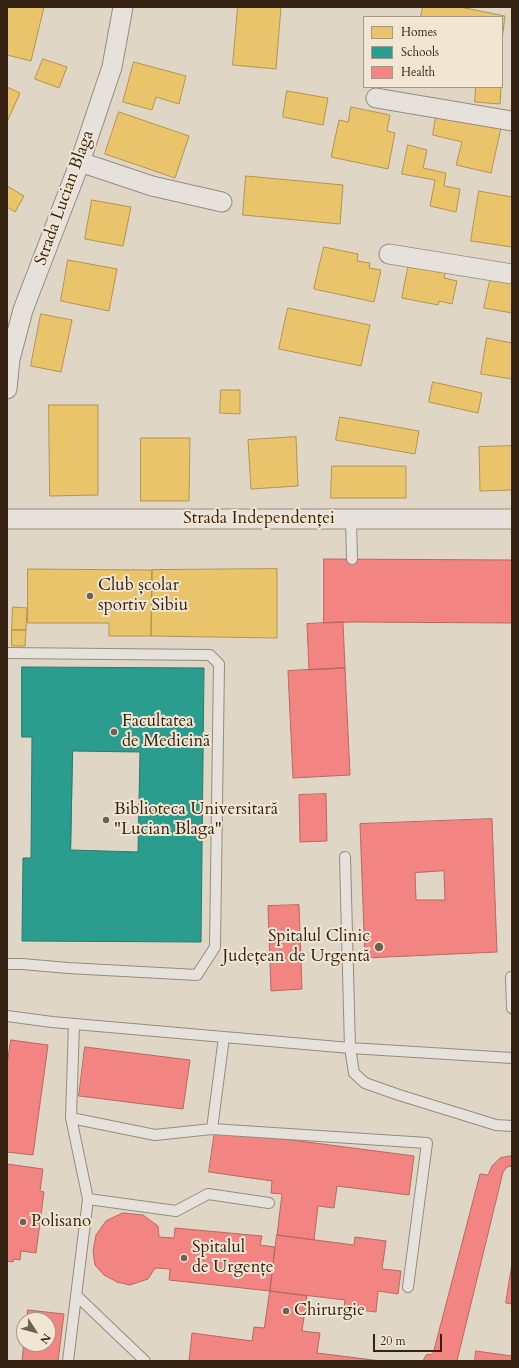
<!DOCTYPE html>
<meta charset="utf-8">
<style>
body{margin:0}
#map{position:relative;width:519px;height:1368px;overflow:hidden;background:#e0d6c6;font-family:Cardo,serif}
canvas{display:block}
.frame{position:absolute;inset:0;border:8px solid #362212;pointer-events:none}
.legend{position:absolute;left:363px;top:16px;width:140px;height:72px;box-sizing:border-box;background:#f1e6d3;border:1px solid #a69886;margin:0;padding:5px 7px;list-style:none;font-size:12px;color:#362212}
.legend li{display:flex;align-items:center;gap:8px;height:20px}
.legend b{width:20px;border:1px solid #a69886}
.north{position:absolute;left:16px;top:1312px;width:40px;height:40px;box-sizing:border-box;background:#f1e6d3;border:1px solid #a69886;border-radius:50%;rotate:126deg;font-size:11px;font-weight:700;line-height:16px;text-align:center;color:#362212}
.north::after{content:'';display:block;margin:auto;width:14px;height:18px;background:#726151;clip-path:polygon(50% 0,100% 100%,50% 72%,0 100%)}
.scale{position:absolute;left:373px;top:1334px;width:69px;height:18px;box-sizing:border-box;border:2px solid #362212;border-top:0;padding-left:5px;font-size:12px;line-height:14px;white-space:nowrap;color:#362212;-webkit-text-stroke:3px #f1e6d3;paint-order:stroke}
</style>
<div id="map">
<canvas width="519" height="1368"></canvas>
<div class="frame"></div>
<ul class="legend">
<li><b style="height:11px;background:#e9c46a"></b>Homes</li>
<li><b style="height:11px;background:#2a9d8f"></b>Schools</li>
<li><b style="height:11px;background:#f28482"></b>Health</li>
</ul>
<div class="north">N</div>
<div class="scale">20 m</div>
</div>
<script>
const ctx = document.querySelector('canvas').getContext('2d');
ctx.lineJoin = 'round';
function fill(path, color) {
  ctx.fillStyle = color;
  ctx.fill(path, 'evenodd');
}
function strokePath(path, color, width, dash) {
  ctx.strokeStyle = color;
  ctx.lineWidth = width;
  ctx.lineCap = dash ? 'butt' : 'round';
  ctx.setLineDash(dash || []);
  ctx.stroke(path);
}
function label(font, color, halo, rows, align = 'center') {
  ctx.font = font + ' Cardo,serif';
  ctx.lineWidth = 4;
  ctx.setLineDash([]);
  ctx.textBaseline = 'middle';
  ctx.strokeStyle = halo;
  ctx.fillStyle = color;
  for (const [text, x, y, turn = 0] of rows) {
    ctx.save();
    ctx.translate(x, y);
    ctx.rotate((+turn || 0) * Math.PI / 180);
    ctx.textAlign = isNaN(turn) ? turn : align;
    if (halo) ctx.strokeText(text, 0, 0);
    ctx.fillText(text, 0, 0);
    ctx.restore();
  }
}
const homes = new Path2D(`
 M7,7H44L31,61L7,55Z
 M238,7H281L276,69L233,65Z
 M423,7H460L505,16L502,40V17H421Z
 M43,59L67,67L59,88L35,79Z
 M134,62L186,76L179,104L156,97L152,110L123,102Z
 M7,87L20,93L7,122Z
 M476,87H501L500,104L475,102Z
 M287,91L328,98L323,125L283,117Z
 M351,107L390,115L387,131L395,133L388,169L331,157L339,120L348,122Z
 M119,112L189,136L175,178L105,154Z
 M436,116L501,128L491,173L456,165L462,142L433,135Z
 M408,145L427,150L423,168L446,173L444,186L460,189L456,212L430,206L435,180L402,174Z
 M246,176L343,185L340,224L243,215Z
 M7,186L24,196L15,212L7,207Z
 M479,191L512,197V247L471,241Z
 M92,200L131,207L123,246L85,239Z
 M324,247L358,254L357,261L370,263L369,268L381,270L374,302L314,289Z
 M68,260L117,269L109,311L61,301Z
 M409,263L446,270L444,278L457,281L452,304L439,301L438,305L402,298Z
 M492,272L512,276V313L484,308Z
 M288,308L370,325L361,366L279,349Z
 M41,314L72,320L61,372L31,366Z
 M487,338L512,343V379L481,374Z
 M433,382L482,393L478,413L429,402Z
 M221,390H240V414L220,413Z
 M49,405H98V495L50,496Z
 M340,417L419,431L415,454L336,440Z
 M296,437L298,486L251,489L248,440Z
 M141,438H190L189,501H141Z
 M512,446V490L480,491L479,447Z
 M332,466H406V498H331Z
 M28,569L152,570L151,636H109V623H28Z
 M277,569V638L151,636L152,570Z
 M13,607L27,608L26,630H12Z
 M12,630H26L25,646H12Z`);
fill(homes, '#e9c46a');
strokePath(homes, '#b39350', 1);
const schools = new Path2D(`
 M22,667L204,668L201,942L22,941L23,858H31L32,737H22ZM73,751L140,752L138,852L71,850Z`);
fill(schools, '#2a9d8f');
strokePath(schools, '#2e786a', 1);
const health = new Path2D(`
 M324,559L512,560V623L353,622L324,623Z
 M343,622L345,668L309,670L307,624Z
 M345,668L350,775L293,778L288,671Z
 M326,794L327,841L300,842L299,795Z
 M492,819L497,952L365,958L360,824ZM444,871L445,900H416L415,873Z
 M299,905L302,989L271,991L268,906Z
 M11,1040L48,1045L33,1155L7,1152V1066Z
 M85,1047L190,1060L183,1109L79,1096Z
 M215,1130L414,1156L409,1195L337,1186L334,1208L318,1206L314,1240L277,1235L282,1194L271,1193L272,1181L209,1172Z
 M510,1156H512V1166L507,1167L503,1172L457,1361H423L426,1355L433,1354L480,1174L488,1175L492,1166L500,1158Z
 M7,1164L43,1169L40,1191L44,1192L36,1253L21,1251L20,1260L14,1259L13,1262L7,1261Z
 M123,1213L143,1215L158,1226L159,1237L174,1238L175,1228L262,1236L260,1245L275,1247L270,1291L169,1280L170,1269L155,1268L148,1279L130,1285L117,1282L104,1275L95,1265L93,1251L96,1235L106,1221Z
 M277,1235L354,1245L355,1237L386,1241L382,1269L401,1271L398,1294L378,1291L376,1312L344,1308L345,1300L270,1291Z
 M512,1264V1304L506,1303Z
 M270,1291L307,1296L302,1331L320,1333L317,1353L381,1361H189L192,1333L252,1341L254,1327L264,1328Z
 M28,1310L64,1314L58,1361H22L24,1341V1344H48V1320H27Z
 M476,1351L512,1356V1361H475Z`);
fill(health, '#f28482');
strokePath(health, '#ba6760', 1);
const lane = new Path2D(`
 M351,519L352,559
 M7,653L210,655L219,664L215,947L197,975L68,968L22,964H7
 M345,857L350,1048L354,1073L365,1083L399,1095L496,1125L512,1126
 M511,977L512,1008
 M7,1016L52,1022L350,1048L512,1058
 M224,1037L212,1129L427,1143L408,1287
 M71,1118L155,1135L212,1129
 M88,1199L176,1211L208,1194L269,1203
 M77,1296L145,1361
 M68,1361L88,1199L71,1118L74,1024`);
const street = new Path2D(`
 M376,98L512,121
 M80,162L152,186L222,202
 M389,254L512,274
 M7,389L10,359L23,310L80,162L112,67L123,7
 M7,519H512`);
strokePath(lane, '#948c81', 12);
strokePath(street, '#948c81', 21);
strokePath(lane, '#e6e1da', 10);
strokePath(street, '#e6e1da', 19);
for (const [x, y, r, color] of [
 [90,596,4,"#726151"],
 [114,732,4,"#726151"],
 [106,820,4,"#726151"],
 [379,947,5,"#726151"],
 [23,1222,4,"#726151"],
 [184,1258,4,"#726151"],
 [286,1311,4,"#726151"]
]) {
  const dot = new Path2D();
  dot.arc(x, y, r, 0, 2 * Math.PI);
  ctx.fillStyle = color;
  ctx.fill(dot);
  strokePath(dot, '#f1e6d3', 1.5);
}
label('17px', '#362212', '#f1e6d3', [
 ["Strada Lucian Blaga",65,198,-70],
 ["Strada Independenței",259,519]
]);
label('17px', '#362212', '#f1e6d3', [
 ["Club școlar",98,586],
 ["sportiv Sibiu",98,606],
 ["Facultatea",122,722],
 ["de Medicină",122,742],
 ["Biblioteca Universitară",114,810],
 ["\"Lucian Blaga\"",114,830],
 ["Spitalul Clinic",370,937,"right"],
 ["Județean de Urgentă",370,957,"right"],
 ["Polisano",31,1222],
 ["Spitalul",192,1248],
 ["de Urgențe",192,1268],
 ["Chirurgie",294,1311]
], 'left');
</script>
